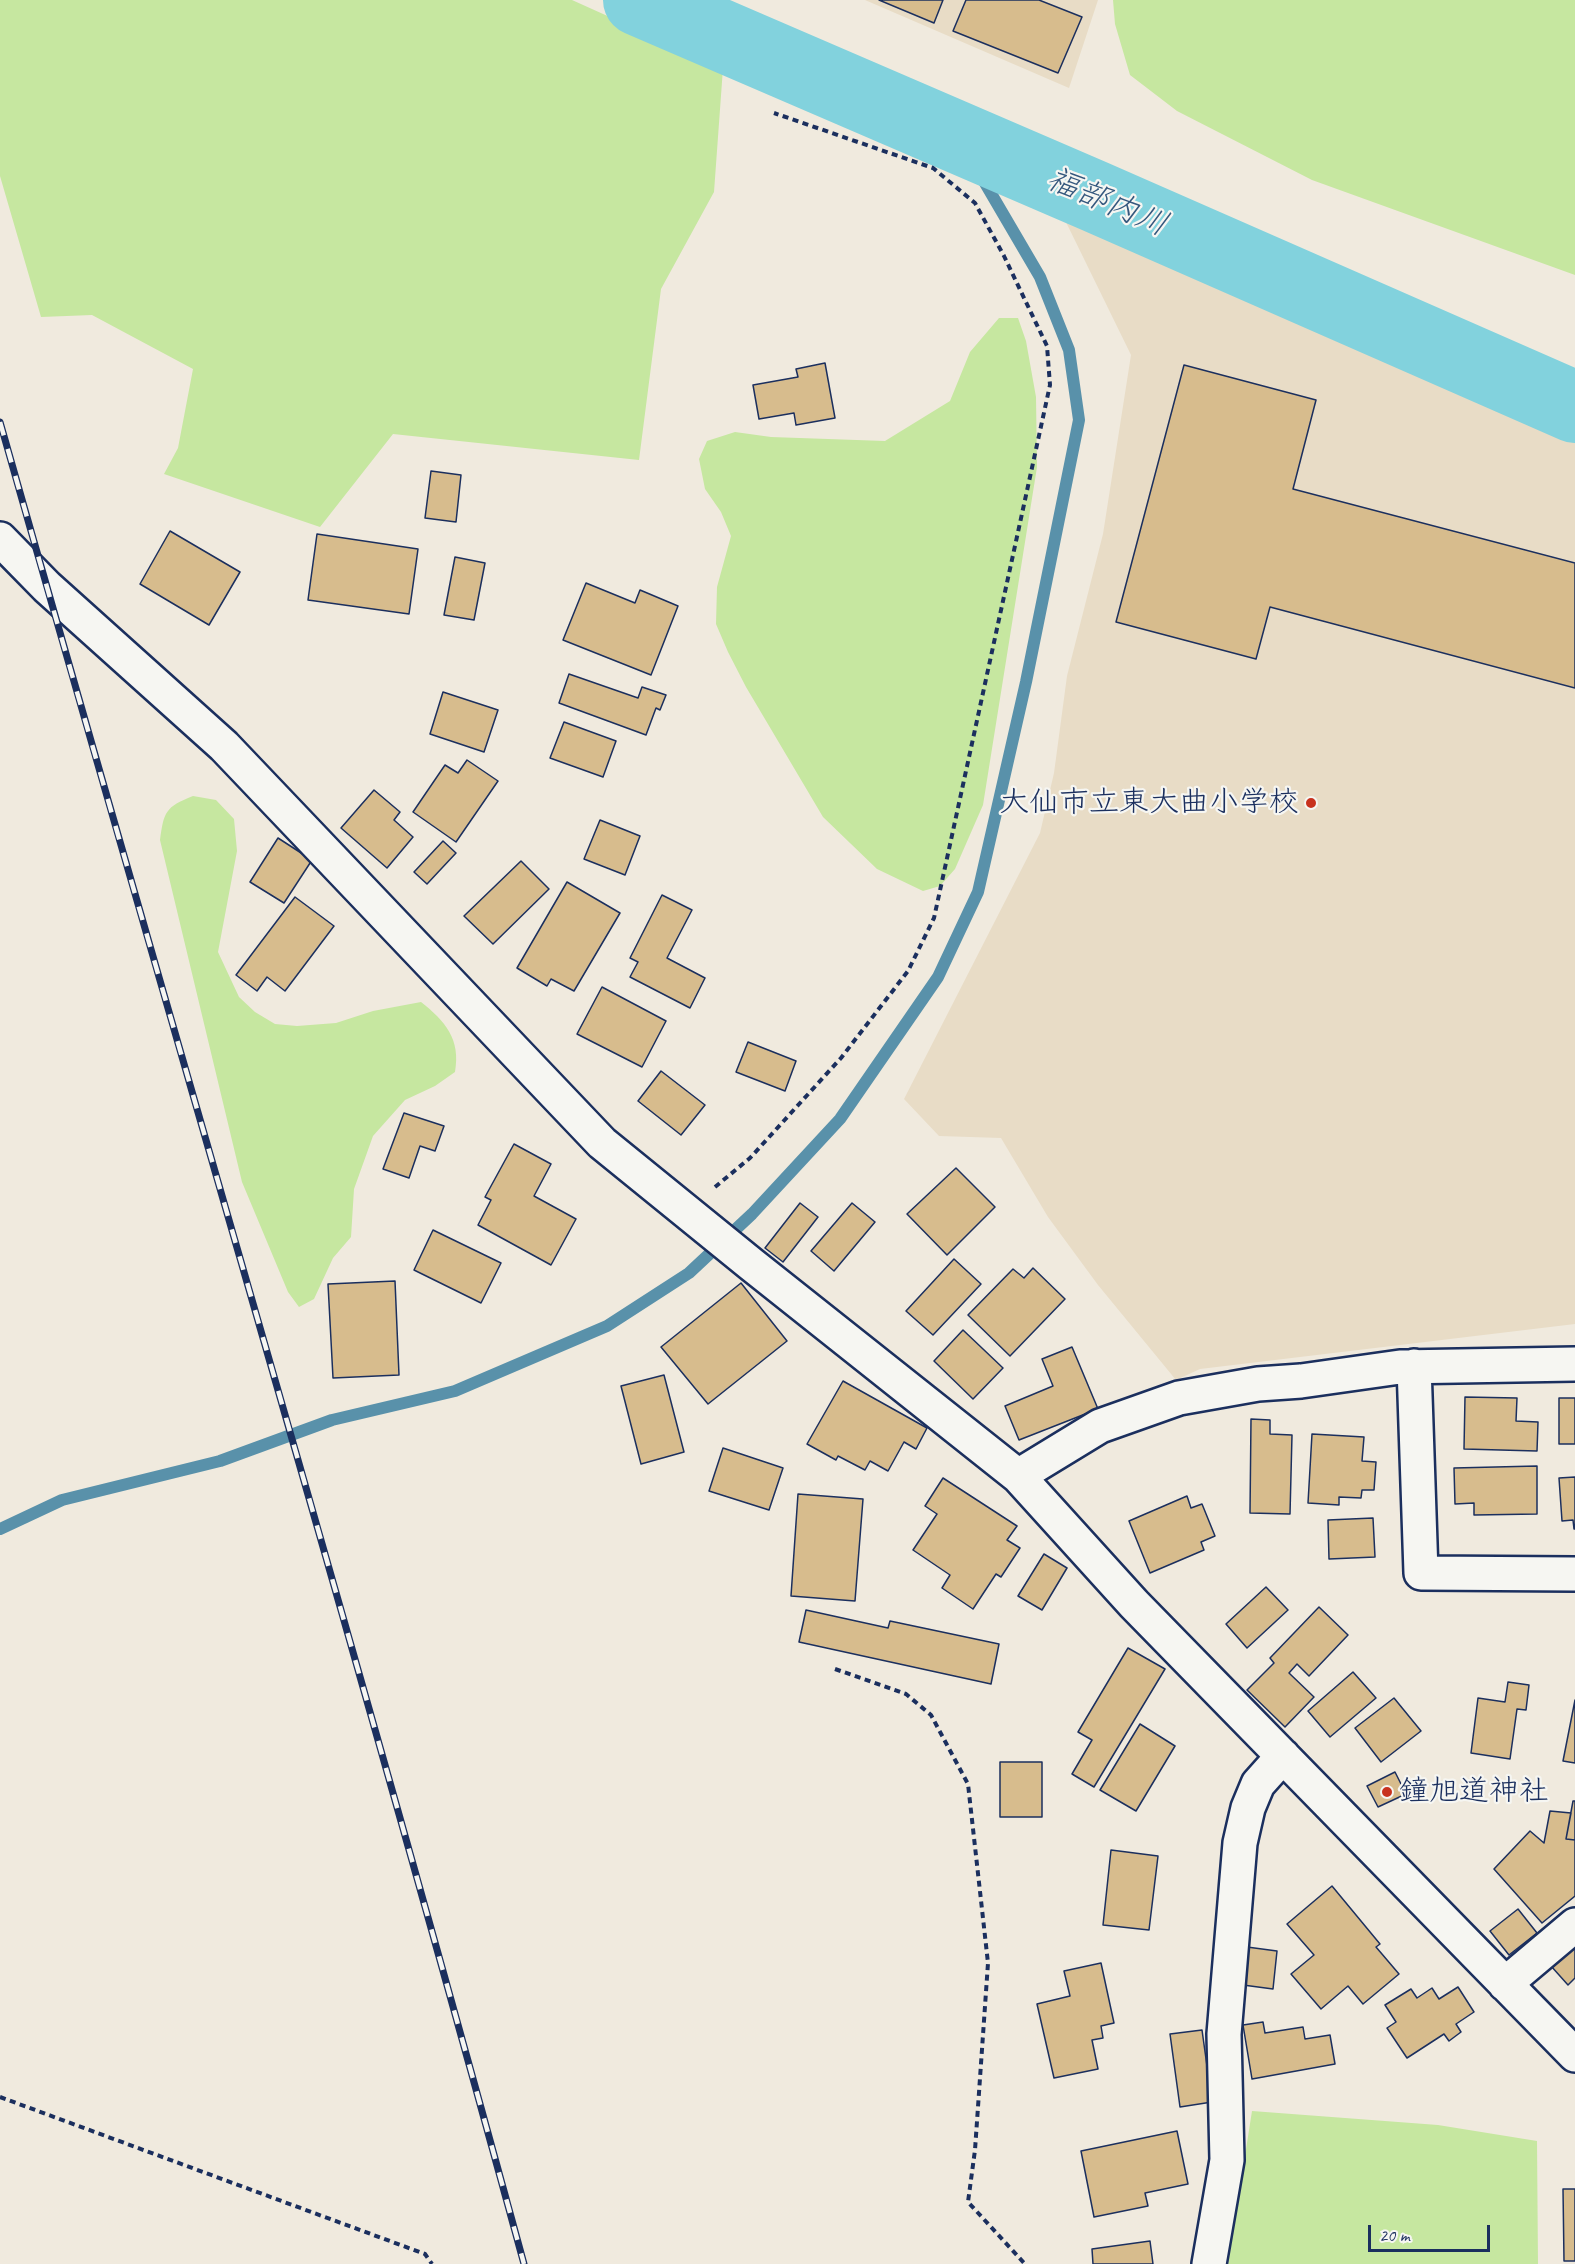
<!DOCTYPE html>
<meta charset="utf-8">
<style>
body{margin:0}
#map{position:relative;width:1575px;height:2264px;overflow:hidden;background:#f0eade;font-family:Caveat,sans-serif}
canvas{display:block}
.scale{position:absolute;left:1368px;top:2225px;width:122px;height:27px;box-sizing:border-box;border:3px solid #1b2f5e;border-top:0;padding-left:8px;font-size:18px;line-height:21px;white-space:nowrap;color:#1b2f5e;-webkit-text-stroke:4px #f6f6f2;paint-order:stroke}
</style>
<div id="map">
<canvas width="1575" height="2264"></canvas>
<div class="scale">20 m</div>
</div>
<script>
const ctx = document.querySelector('canvas').getContext('2d');
ctx.lineJoin = 'round';
function fill(path, color) {
  ctx.fillStyle = color;
  ctx.fill(path, 'evenodd');
}
function strokePath(path, color, width, dash) {
  ctx.strokeStyle = color;
  ctx.lineWidth = width;
  ctx.lineCap = dash ? 'butt' : 'round';
  ctx.setLineDash(dash || []);
  ctx.stroke(path);
}
function label(font, color, halo, rows, align = 'center') {
  ctx.font = font + ' Caveat,"Klee One",sans-serif';
  ctx.lineWidth = 4.5;
  ctx.setLineDash([]);
  ctx.textBaseline = 'middle';
  ctx.strokeStyle = halo;
  ctx.fillStyle = color;
  for (const [text, x, y, turn = 0] of rows) {
    ctx.save();
    ctx.translate(x, y);
    ctx.rotate((+turn || 0) * Math.PI / 180);
    ctx.textAlign = isNaN(turn) ? turn : align;
    if (halo) ctx.strokeText(text, 0, 0);
    ctx.fillText(text, 0, 0);
    ctx.restore();
  }
}
fill(new Path2D(`
 M865,0H1098L1069,88Z
 M1063,216L1575,442V1324L1200,1369L1176,1380L1098,1285L1048,1217L1001,1138L939,1136L904,1099L1040,833L1054,773L1067,676L1103,534L1131,355Z`), '#e8dcc6');
fill(new Path2D(`
 M0,0H572L723,68L714,192L661,289L639,460L393,434L320,527L164,474L178,448L193,369L92,315L41,317L0,176Z
 M1113,0H1575V275L1312,180L1177,111L1130,75L1115,24Z
 M999,318H1018L1026,341L1036,397L1037,467L983,805L955,869L940,886L923,891L877,869L823,817L746,687L728,652L716,624L717,587L731,536L721,512L705,489L699,459L707,441L735,432L771,437L885,441L950,401L970,352Z
 M193,796L216,800L234,819L237,851L218,952L239,997L255,1012L275,1024L297,1026L336,1023L373,1011L421,1002C445,1021 461,1039 455,1072L435,1086L405,1100L373,1136L354,1189L351,1237L333,1258L314,1299L299,1307L288,1292L242,1182L160,840C164,812 165,807 193,796Z
 M1252,2111L1438,2125L1537,2141L1538,2264H1228Z`), '#c6e7a0');
strokePath(new Path2D(`
 M0,1529L62,1500L220,1461L332,1420L455,1391L607,1326L689,1273L752,1214L840,1119L938,977L978,892L1026,682L1079,420L1069,350L1040,277L958,137`), '#5991aa', 12);
strokePath(new Path2D(`
 M639,0L1094,196L1575,407`), '#82d2dd', 72);
const building = new Path2D(`
 M879,0H943L934,23Z
 M966,0H1039L1082,17L1058,73L953,31Z
 M825,363L835,418L796,425L794,413L759,419L753,385L798,377L796,369Z
 M1184,365L1316,400L1293,489L1575,563V688L1270,607L1256,659L1116,622Z
 M431,471L461,475L456,522L425,518Z
 M170,531L240,572L209,625L140,584Z
 M317,534L418,549L409,614L308,600Z
 M455,557L485,563L474,620L444,615Z
 M586,583L635,603L640,590L678,606L651,675L563,640Z
 M569,674L638,698L642,687L666,695L660,710L656,708L646,735L559,703Z
 M443,692L498,710L484,752L430,734Z
 M564,722L616,741L603,777L550,758Z
 M467,760L498,781L456,842L413,812L445,765L458,773Z
 M374,790L400,812L394,820L413,837L387,868L341,828Z
 M600,820L640,836L625,875L584,859Z
 M278,838L312,860L284,903L250,882Z
 M443,841L456,853L427,884L414,872Z
 M521,861L549,889L493,944L464,916Z
 M567,882L620,913L574,991L551,979L547,986L517,968Z
 M662,895L692,910L667,958L705,978L690,1008L630,977L638,962L630,958Z
 M295,897L334,926L285,991L267,977L257,991L236,975Z
 M602,987L666,1021L642,1067L577,1034Z
 M748,1042L796,1061L785,1091L736,1072Z
 M661,1071L705,1105L681,1135L638,1101Z
 M404,1113L444,1126L435,1151L420,1146L409,1178L383,1169Z
 M514,1144L551,1164L534,1196L576,1219L551,1265L478,1225L491,1200L485,1197Z
 M956,1168L995,1207L947,1255L907,1214Z
 M800,1203L818,1217L783,1262L765,1248Z
 M852,1203L875,1222L834,1271L811,1251Z
 M433,1230L501,1263L481,1303L414,1270Z
 M954,1259L981,1284L933,1335L906,1311Z
 M1033,1268L1065,1299L1010,1356L968,1315L1013,1269L1024,1278Z
 M395,1281L399,1375L333,1378L328,1284Z
 M741,1283L787,1341L708,1404L661,1347Z
 M963,1330L1003,1368L973,1399L934,1361Z
 M1072,1347L1098,1409L1019,1440L1005,1406L1053,1386L1042,1359Z
 M664,1375L684,1452L641,1464L621,1386Z
 M843,1381L927,1428L916,1449L904,1442L888,1471L870,1461L865,1470L838,1456L836,1460L807,1444Z
 M1465,1397L1517,1398L1516,1421L1538,1422L1537,1451L1464,1449Z
 M1559,1398H1575V1444H1559Z
 M1251,1419L1270,1420V1434L1292,1435L1290,1514L1250,1513Z
 M1312,1434L1364,1437L1362,1461L1376,1462L1374,1490H1362L1361,1498L1339,1497V1505L1308,1503Z
 M723,1448L783,1468L769,1510L709,1491Z
 M1537,1466V1514L1474,1515V1503L1455,1504L1454,1468Z
 M1575,1477V1529H1574L1573,1520L1562,1521L1559,1478Z
 M943,1478L1017,1526L1007,1540L1020,1548L1001,1577L996,1574L973,1609L942,1588L950,1575L913,1550L937,1514L925,1506Z
 M798,1494L863,1499L855,1601L791,1596Z
 M1187,1496L1191,1508L1202,1504L1215,1536L1201,1542L1204,1550L1150,1573L1129,1521Z
 M1373,1518L1375,1557L1329,1559L1328,1520Z
 M1044,1554L1067,1568L1042,1610L1018,1596Z
 M1266,1587L1288,1610L1247,1648L1226,1624Z
 M1319,1607L1348,1635L1309,1676L1297,1664L1289,1673L1314,1697L1285,1727L1247,1690L1274,1663L1270,1658Z
 M806,1610L888,1628L890,1621L999,1644L991,1684L799,1642Z
 M1128,1648L1165,1669L1094,1787L1072,1774L1092,1740L1078,1732Z
 M1353,1672L1376,1698L1330,1737L1308,1711Z
 M1508,1682L1529,1685L1526,1710L1517,1709L1510,1759L1471,1753L1478,1698L1505,1702Z
 M1394,1698L1421,1731L1381,1762L1355,1728Z
 M1575,1700V1763L1563,1761Z
 M1140,1724L1175,1746L1136,1811L1100,1790Z
 M1000,1762H1042V1817H1000Z
 M1395,1772L1406,1794L1378,1807L1367,1786Z
 M1573,1801H1575V1840L1566,1839Z
 M1550,1811L1571,1813L1566,1839L1575,1840V1896L1542,1923L1494,1869L1530,1831L1544,1843Z
 M1111,1850L1158,1856L1149,1930L1103,1925Z
 M1332,1886L1380,1944L1376,1947L1399,1974L1363,2004L1348,1986L1321,2009L1291,1974L1314,1955L1287,1924Z
 M1518,1909L1537,1933L1509,1955L1490,1931Z
 M1575,1944V1978L1568,1985L1551,1966Z
 M1247,1947L1277,1951L1273,1989L1243,1985Z
 M1101,1963L1114,2023L1101,2026L1103,2038L1092,2040L1098,2069L1054,2078L1037,2004L1070,1996L1064,1971Z
 M1458,1987L1474,2012L1456,2024L1461,2032L1449,2041L1444,2034L1407,2058L1387,2028L1396,2022L1385,2005L1411,1989L1417,1998L1432,1988L1439,1999Z
 M1263,2022L1265,2033L1303,2027L1305,2039L1330,2035L1335,2064L1252,2079L1243,2025Z
 M1202,2030L1212,2102L1180,2107L1170,2034Z
 M1177,2131L1188,2184L1145,2193L1148,2206L1094,2217L1081,2151Z
 M1563,2189H1575V2261H1564Z
 M1150,2241L1153,2264H1093L1092,2249Z`);
fill(building, '#d7bc8d');
strokePath(building, '#1b2f5e', 1.5);
const minor = new Path2D(`
 M0,539L47,587L224,746L602,1143L751,1264L1018,1476L1134,1604L1575,2055
 M1414,1366L1421,1573L1575,1574
 M1018,1476L1100,1426L1179,1398L1258,1384L1301,1381L1400,1367L1575,1364
 M1505,1984L1575,1925
 M1209,2264L1227,2160L1224,2034L1240,1843L1248,1808L1258,1784L1283,1756`);
strokePath(minor, '#1b2f5e', 38);
strokePath(new Path2D(`
 M715,1187L750,1158L841,1058L908,971L934,918L1050,385L1047,346L1004,256L975,203L933,168L774,113
 M835,1669L906,1694L931,1715L968,1784L988,1963L975,2150L968,2202L1025,2264
 M0,2097L425,2254L432,2264`), '#1b2f5e', 4, [6, 4.5]);
strokePath(minor, '#f6f6f2', 33);
const rail = new Path2D(`
 M0,422C174,1036 356,1648 524,2264`);
strokePath(rail, '#1b2f5e', 7);
strokePath(rail, '#f6f6f2', 4.5, [14]);
for (const [x, y, r, color] of [
 [1311,803,6,"#c8321e"],
 [1387,1792,6,"#c8321e"]
]) {
  const dot = new Path2D();
  dot.arc(x, y, r, 0, 2 * Math.PI);
  ctx.fillStyle = color;
  ctx.fill(dot);
  strokePath(dot, '#f6f6f2', 2);
}
label('30px', '#1b2f5e', '#f6f6f2', [
 ["大仙市立東大曲小学校",1299,803],
 ["鐘旭道神社",1399,1792,"left"]
], 'right');
label('italic 32px', '#35587e', '#f6f6f2', [
 ["福部内川",1107,203,23]
]);
</script>
